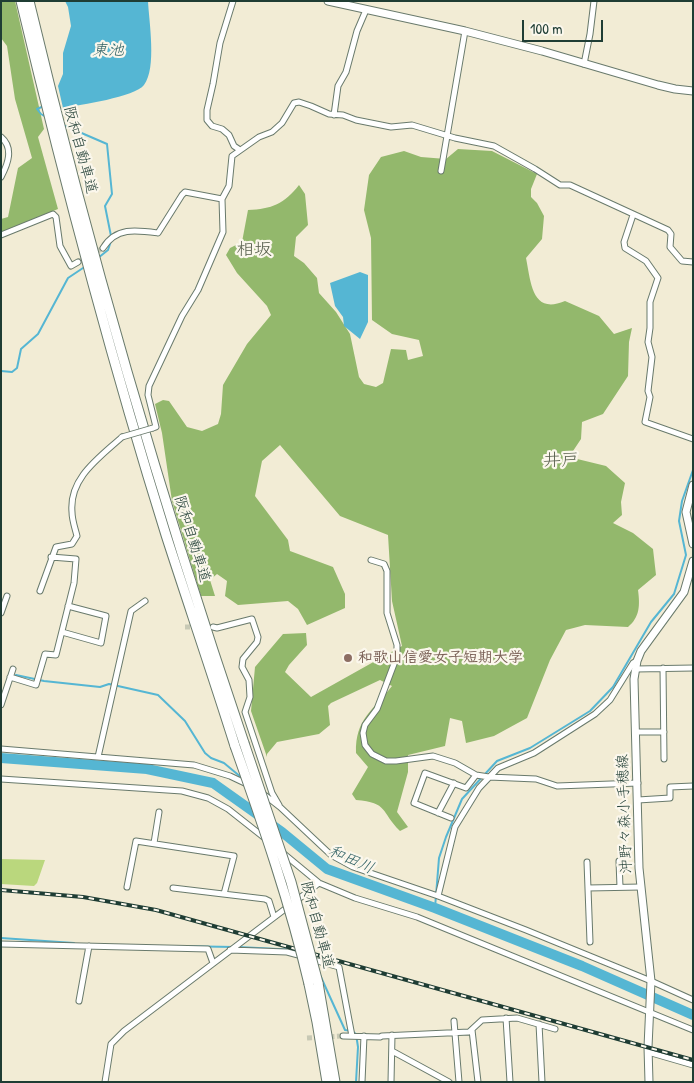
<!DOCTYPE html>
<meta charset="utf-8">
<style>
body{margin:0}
#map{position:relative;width:694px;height:1083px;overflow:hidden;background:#f2ecd5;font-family:"Patrick Hand",sans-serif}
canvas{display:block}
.frame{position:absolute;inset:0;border:2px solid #1f3d34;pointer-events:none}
.scale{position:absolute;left:522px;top:20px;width:81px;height:22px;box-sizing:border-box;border:2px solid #1f3d34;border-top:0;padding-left:6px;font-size:15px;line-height:18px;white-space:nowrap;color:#1f3d34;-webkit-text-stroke:4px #fbf7ec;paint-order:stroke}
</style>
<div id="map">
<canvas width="694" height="1083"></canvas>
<div class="frame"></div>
<div class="scale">100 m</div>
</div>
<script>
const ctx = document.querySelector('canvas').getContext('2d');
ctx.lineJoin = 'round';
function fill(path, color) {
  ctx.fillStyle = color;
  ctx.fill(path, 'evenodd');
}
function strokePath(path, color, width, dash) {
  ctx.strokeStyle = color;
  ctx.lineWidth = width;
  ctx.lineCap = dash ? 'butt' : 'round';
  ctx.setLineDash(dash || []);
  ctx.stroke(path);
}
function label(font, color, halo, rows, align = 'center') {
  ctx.font = font + ' "Patrick Hand","Klee One",sans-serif';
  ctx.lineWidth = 4.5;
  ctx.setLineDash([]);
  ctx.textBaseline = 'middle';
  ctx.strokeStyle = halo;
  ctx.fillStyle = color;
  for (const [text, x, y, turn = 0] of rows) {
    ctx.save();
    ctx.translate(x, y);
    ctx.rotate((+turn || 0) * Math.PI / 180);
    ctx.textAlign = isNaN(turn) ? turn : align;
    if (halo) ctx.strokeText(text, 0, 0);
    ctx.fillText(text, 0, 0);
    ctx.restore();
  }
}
fill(new Path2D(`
 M1,859L45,860L37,883L34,886L1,884Z`), '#bad77d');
fill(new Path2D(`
 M1,1H15L44,129L38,137L58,209L1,232V219L8,217L18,168L32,158L15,99L7,46L1,38Z
 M458,149L492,151L537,174L531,189V197L537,203L544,216L542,239L526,258C531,283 532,315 565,301L599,316L614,334L632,328L629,342L628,376L603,414L582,422L581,439L569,457L606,466L625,483L621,502L622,515L613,523L633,533L653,549L656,575L638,590C640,605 640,617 628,627L585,625L566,630L550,660L527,718L494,736L466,743L462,721L450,718L445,746L408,755V772L397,812L408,827L400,831C380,811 389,803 356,800L352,794L368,767L356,753C355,718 374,710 392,686L380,680L331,703L328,706L330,725L319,734L277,742L267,754V757L251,711L255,667L283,634L306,633L307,645L289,665L285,672L311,697L402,646L392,601L388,535L340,516L280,445L262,461L255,496L288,540L290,551L333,567L345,594V608L307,625L298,609L288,601L238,605L225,596L227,581L217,574L210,580L215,596H201L172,501L162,433L155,404L163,400L169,401L187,427L202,431L218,424L221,414L223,385L247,344L271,315L267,306L237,273L226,255L230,248L242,242L248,210C272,209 284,204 299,185L305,194L308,225L296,237L294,256L304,263L317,278L319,293L336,312L350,334L359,377L364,384L376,387L383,383L391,349L406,350L408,360L423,356L419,340L392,334L372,320L371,238L364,210L369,175L381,157L404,151L421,157L446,159Z`), '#93b86c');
fill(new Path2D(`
 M65,1H148C149,22 157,68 144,85C135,97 80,105 63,108L58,86L63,74V53L71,26L68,7Z
 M360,272L368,275V322L360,339L344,326L343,317L335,306L330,283Z`), '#55b6d3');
strokePath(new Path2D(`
 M44,106L37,109L41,114L46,117
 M63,125L107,144L112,194L105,206L111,236
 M98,258L108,250L111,241
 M1,371L12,372L17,368L21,349L38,334L68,278L86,266
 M14,677L16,675L44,681L100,687L109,684L158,695L185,721L205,753L211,758L224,763L242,778
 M435,908L439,858L446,837L462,799L497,761L530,748L590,711L613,687L651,622L674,594L686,555L679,521L682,501L693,470
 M1,938L74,943
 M176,946L234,947
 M238,947L298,950
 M320,975L345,1030L352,1031L356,1034L358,1047L356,1082`), '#55b6d3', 2);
strokePath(new Path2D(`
 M1,758L147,769L213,783L282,832L327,869L435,908L582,966L693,1015`), '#55b6d3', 10);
strokePath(new Path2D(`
 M78,262L103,248
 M185,627H213
 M307,1038L343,1036`), '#c8c9b5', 5, [5, 2.5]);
const street = new Path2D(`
 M233,1L220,43L213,84L207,110V120L212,126L222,129L229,135L234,146L240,150
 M584,64L590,34L594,1
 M334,115L338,86L346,72L357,31L366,10
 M1,137C14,148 8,164 1,177
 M441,171L465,31
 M633,215L624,242L625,248L646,261L658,278L650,302V328L648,342L652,357L648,391L650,397L645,422L693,439
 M1,235L53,214L56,217L60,246L71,266L78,262
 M103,248C116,227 136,230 158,233L182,195L185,192L222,199
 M153,428L156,427L148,395L149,386L182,316L198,290L223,232L222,199L229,186L232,156L259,137L272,132L282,123L294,103L299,102L311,106L329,114L343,115L356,120L391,127L412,125L455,138L494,146L535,169L560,185H570L668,230L671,234L670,247L682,261L693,262
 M371,560L384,564L387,571V613L397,645V656L377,709L365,725L363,733L365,745L372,754L386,761H396L433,756L455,763L476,775L489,777L536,779L557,786L638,783
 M40,591L56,547L72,544L77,536C75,528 72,520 72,512C69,478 99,458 122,437
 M1,613L7,596
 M213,627L217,628L252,619L258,637L257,642L243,659L242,667L249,680L250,697L245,712L272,793L279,805
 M62,632L101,643L106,616L68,606
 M663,668L664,759
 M636,669L693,668
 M10,677L36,685L45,654L56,655L74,583L76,559L51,557
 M1,705L13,669
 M636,732H664
 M1,749L194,765L230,776L249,785
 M98,757L131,611L145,601
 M1,779L182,791L208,798L228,809L266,839
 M262,793L280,807L331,855L353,867L438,896L526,930L651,981L693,1000
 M638,800L670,798V787L693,786
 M438,813L454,783
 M451,818L414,803L425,773L466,788L476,775
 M154,843L159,812
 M284,854L319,883L355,898L417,917L693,1030
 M619,861L620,887
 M587,862L590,942
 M127,887L136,841L234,856L224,894
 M173,888L265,899L269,901L274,917
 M588,888L641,887
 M438,896L455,827L479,788L498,768L534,753L595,714L610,700L633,663L637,661
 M296,901L319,883
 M1,944L208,949L213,963
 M230,950L287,952L302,956
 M310,959L339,967L352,1036
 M79,1001L89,946
 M506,1018L510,1082
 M454,1021L459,1082
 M539,1024L542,1082
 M472,1030L478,1082
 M343,1036L380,1037L382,1036L469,1032L482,1020L517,1018L555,1029
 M392,1051L449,1082
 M648,1052L693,1065
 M105,1082L111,1044L124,1031L289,906
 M362,1082L364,1036
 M391,1082L392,1035`);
const secondary = new Path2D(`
 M328,1L465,31L542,51L658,85L675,89L693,91
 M693,485L686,512L693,544
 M649,1082L648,1047L651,981L639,868L634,679L637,661L641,651L684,592L693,561`);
const highway = new Path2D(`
 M21,1C64,181 111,359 166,535C189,606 213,676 235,746
 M29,1C89,252 161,499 244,743
 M318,983L335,1082
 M309,984L317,1022L327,1082`);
strokePath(street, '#697a6c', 7);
strokePath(secondary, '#697a6c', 9);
strokePath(highway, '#697a6c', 11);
strokePath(street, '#fff', 5);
strokePath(secondary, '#fff', 7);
strokePath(highway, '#fff', 9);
const rail = new Path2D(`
 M1,890L83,897L156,910L693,1060`);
strokePath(rail, '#1f3d34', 4);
strokePath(rail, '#fbf7ec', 2, [5.5]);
const streetBridge = new Path2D(`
 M122,437L153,428`);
const highwayBridge = new Path2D(`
 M244,743L291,882L318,983
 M235,746C263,825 290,903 309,984`);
strokePath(streetBridge, '#697a6c', 7, []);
strokePath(highwayBridge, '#697a6c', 11, []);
strokePath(streetBridge, '#fff', 5);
strokePath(highwayBridge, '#fff', 9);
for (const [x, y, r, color] of [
 [348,658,5,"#8d6e63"]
]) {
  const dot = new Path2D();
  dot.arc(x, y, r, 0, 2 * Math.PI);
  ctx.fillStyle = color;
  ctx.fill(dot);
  strokePath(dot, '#fbf7ec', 2);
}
label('15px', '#1f3d34', '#fbf7ec', [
 ["阪和自動車道",80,150,75],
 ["阪和自動車道",192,539,73],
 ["沖野々森小手穂線",625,814,-92],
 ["阪和自動車道",317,925,75]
]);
label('bold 15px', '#785e54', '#fbf7ec', [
 ["和歌山信愛女子短期大学",358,658]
], 'left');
label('italic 16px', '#2f6164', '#fbf7ec', [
 ["東池",108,51],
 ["和田川",351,860,24]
]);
label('18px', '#59604e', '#fbf7ec', [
 ["相坂",254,250],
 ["井戸",561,461]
]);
</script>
